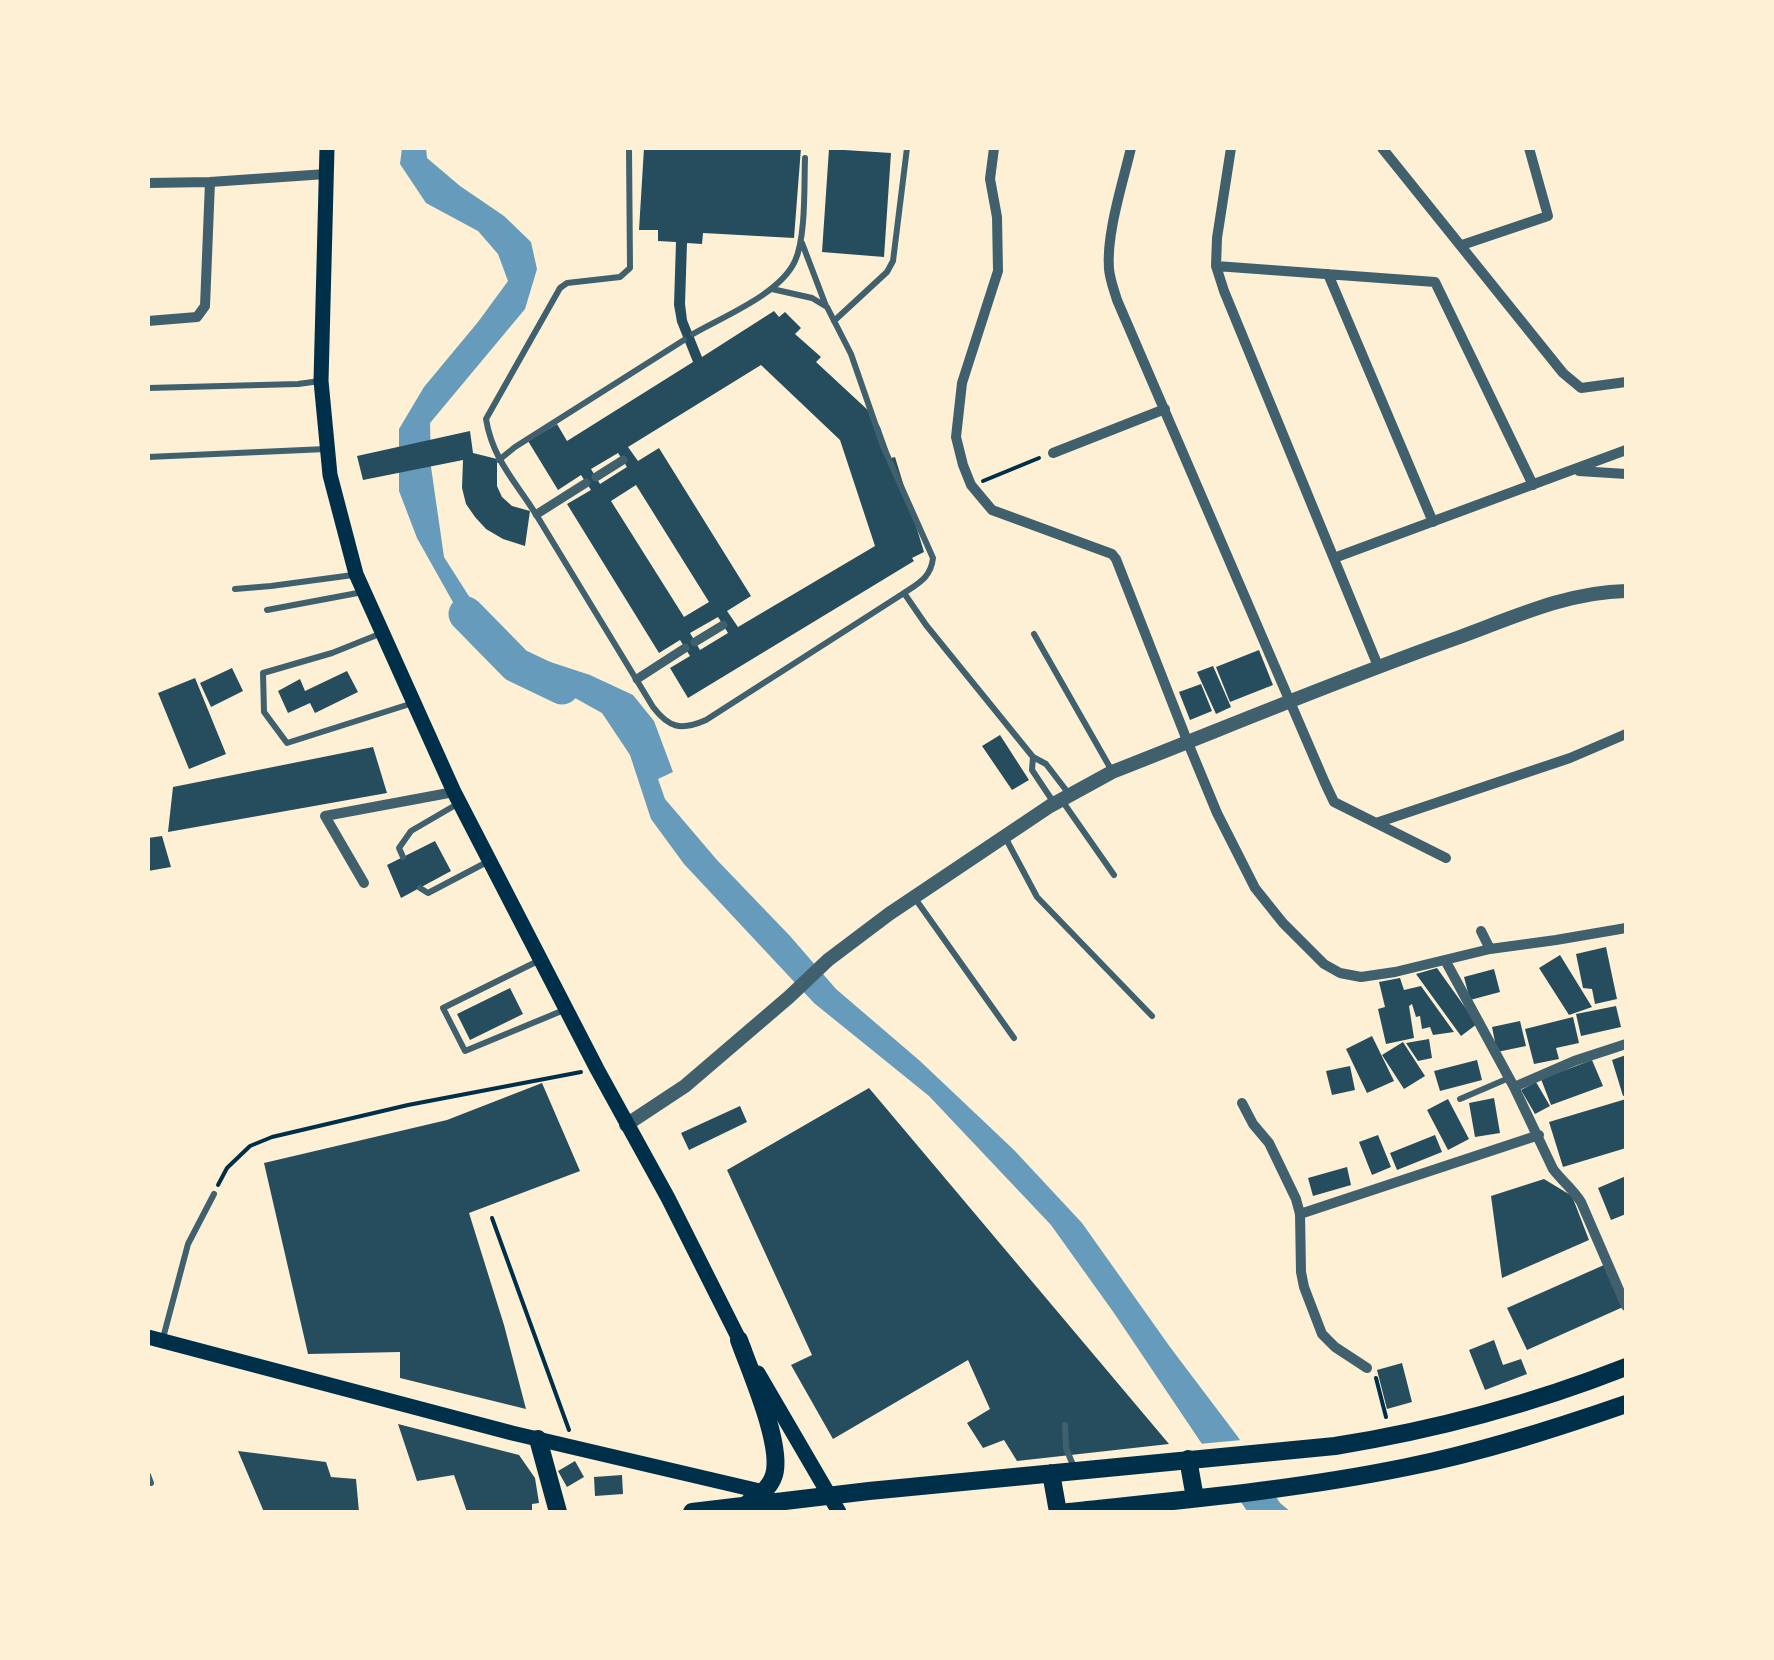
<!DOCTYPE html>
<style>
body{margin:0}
#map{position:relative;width:1774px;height:1660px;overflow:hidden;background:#fdf0d5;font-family:"IBM Plex Serif",serif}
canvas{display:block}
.frame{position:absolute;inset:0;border:150px solid #fdf0d5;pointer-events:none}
</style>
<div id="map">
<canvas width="1774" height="1660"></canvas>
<div class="frame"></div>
</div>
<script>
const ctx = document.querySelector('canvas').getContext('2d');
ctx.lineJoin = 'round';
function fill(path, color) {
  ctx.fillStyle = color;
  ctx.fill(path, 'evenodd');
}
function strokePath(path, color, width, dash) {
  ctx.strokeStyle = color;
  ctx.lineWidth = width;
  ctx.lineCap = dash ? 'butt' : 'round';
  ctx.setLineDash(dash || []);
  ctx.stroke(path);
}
fill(new Path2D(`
 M402,148H426L427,158L460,186L504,216L531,242L537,269L525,309L430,423L431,467L444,557L479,612L526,654L590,675L633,695L654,721L673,772L658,779L665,799L717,860L790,936L836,989L920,1061L1014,1150L1082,1223L1170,1347L1238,1437L1280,1503L1291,1512L1247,1511L1114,1313L1051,1225L929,1096L814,1003L684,864L651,819L630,755L602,713L521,668L454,604L417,538L399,491V429L424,387L478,322L508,281L498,254L478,231L426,203L400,164Z`), '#669bbc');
fill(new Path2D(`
 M1242,1440L1278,1497L1236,1502L1199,1444Z`), '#fdf0d5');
strokePath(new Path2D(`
 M466,614L516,665L562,687`), '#669bbc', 35);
fill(new Path2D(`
 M644,148H801L794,238L703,233L702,244L687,243L685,304L687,320L702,357L774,311L779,317L785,312L801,328L795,334L821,357L816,362L871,413L880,427L891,458L895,457L924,552L912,558L914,561L688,698L670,668L690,656L680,640L659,653L567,504L591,490L581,475L558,490L528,441L557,424L567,441L693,362L677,322L674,305L676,242L658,241V230H639ZM761,365L840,440L875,546L738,627L727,611L751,596L659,448L638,461L628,447ZM618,453L627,467L600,484L591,469ZM636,485L709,602L684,617L611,501ZM718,617L728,633L700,650L690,633Z
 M829,149L891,153L884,257L822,252Z
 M470,431L473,453L497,459V486L502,497L512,506L530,511L525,546L503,539L486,529L475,517L466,504L462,488L463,460L363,480L357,456Z
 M1259,650L1273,685L1230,702L1216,667Z
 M1213,666L1231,707L1216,714L1197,672Z
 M232,668L243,691L211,707L200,683Z
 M347,671L358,692L315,713L310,703L288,713L278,691L300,679L305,691Z
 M195,678L226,754L189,769L158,693Z
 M1201,684L1212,711L1190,720L1179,692Z
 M1000,735L1029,780L1012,790L982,746Z
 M373,747L387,793L168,832L173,787Z
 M162,836L171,867L148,871V838Z
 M435,841L451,871L401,898L387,865Z
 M1606,947L1617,999L1595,1004L1592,989L1583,988L1576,954Z
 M1560,955L1592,1007L1569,1015L1539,968Z
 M1437,968L1477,1024L1461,1036L1416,974Z
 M1494,969L1500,992L1470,1000L1464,977Z
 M1400,978L1404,990L1421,986L1454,1032L1433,1035L1430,1027L1422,1029L1420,1016L1416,1017L1412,1004L1409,1006L1414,1038L1386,1044L1378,1009L1385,1007L1379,982Z
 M510,988L523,1014L470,1040L457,1014Z
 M1616,1006L1621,1027L1581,1036L1576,1014Z
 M1573,1017L1579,1043L1556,1048L1559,1059L1534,1064L1525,1029Z
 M1520,1021L1526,1046L1497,1052L1492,1027Z
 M1372,1036L1394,1081L1367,1093L1346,1049Z
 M1429,1039L1432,1058L1418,1061L1406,1043Z
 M1403,1042L1425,1076L1404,1089L1382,1055Z
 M1626,1055V1095L1623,1096L1612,1060Z
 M1477,1060L1482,1080L1440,1091L1434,1071Z
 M1592,1060L1603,1086L1551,1105L1541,1079Z
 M1350,1066L1355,1090L1332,1095L1326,1071Z
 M1536,1082L1550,1106L1535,1114L1521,1090Z
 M542,1083L580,1171L469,1213L504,1325L526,1409L400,1378V1352L308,1354L264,1163L447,1120Z
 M869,1088L1169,1444L1017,1461L1004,1440L983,1448L967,1423L990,1409L968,1360L833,1439L791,1365L812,1355L727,1170Z
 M1494,1098L1500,1133L1475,1137L1469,1103Z
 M1448,1099L1469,1139L1448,1150L1427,1110Z
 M1626,1099V1148L1563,1167L1549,1122Z
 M740,1106L747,1122L689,1150L681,1133Z
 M1378,1135L1391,1167L1372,1175L1359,1142Z
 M1435,1135L1442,1152L1397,1170L1390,1153Z
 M1347,1167L1351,1185L1313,1196L1308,1178Z
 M1626,1176V1214L1611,1220L1598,1188Z
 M1544,1179L1572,1196L1589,1240L1502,1278L1491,1196Z
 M1604,1265L1623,1307L1527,1350L1507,1308Z
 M1494,1340L1503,1365L1521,1359L1527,1374L1485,1390L1469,1350Z
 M1402,1363L1412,1402L1387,1409L1377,1370Z
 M398,1424L519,1455L535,1478L539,1503L532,1504V1512H467L454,1475L417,1481Z
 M238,1451L326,1462L331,1477L356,1479L359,1512H264Z
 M575,1461L584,1477L567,1487L558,1471Z
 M622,1475L623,1494L595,1496L594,1477Z`), '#264d5e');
strokePath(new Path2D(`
 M983,481L1039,458
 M218,1185L227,1168L250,1146L272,1137L408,1105L581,1072
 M492,1218L569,1430
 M1376,1378L1386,1417`), '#003049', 4);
strokePath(new Path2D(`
 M629,148L630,268L620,277L567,283L560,288L486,419C493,462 519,485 540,521C578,583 615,645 653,707C669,728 681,731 706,720L904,593C919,583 931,577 933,558L883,446L851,354L827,307L812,298L772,289
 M802,243L826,306
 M834,321L887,272L893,261L907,148
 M693,334C724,316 780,294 795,261C806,237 804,186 805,158
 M148,388L298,384L320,381
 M148,457L326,449
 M499,460L515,447L684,340
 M235,589L271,586L353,575
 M904,593L926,625L1033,757L1046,764L1069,794
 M267,610L363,592
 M382,633L332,653L263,673L264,712L287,743L413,703
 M1034,634L1112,771
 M1033,757L1032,770L1054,803
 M1063,802L1114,875
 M1005,837L1037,897L1152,1016
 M403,857L399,848L411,831L459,803
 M420,888L428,893L489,861
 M914,897L1014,1038
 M540,960L443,1008L465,1051L564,1010
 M1460,1099L1509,1078
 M163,1338L188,1244L214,1194
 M1065,1425L1066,1448L1075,1470
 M148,1475L151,1483`), '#3f606c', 6);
strokePath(new Path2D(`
 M596,477L623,460
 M537,514L586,483
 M695,642L723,625
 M637,679L685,648`), '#3f606c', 9);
strokePath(new Path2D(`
 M994,148L990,179L997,217L998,271L962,383L956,437L963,465L971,485L992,510L1112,554L1116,559L1188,743L1217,813L1255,888L1283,923L1324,964L1340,973L1361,977L1395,972L1490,949L1556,940L1626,928
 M1131,148C1123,182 1106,234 1109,269C1110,280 1114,290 1117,300L1325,783L1334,802L1446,858
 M1231,148L1217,238L1216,266L1224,291L1378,666
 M1382,148L1563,373L1581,388L1626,382
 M148,183L210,182L326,174
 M1462,245L1548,216L1529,148
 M1216,266L1435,282L1533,485
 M1328,274L1433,522
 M148,321L197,317L205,306L210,182
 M1053,453L1165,409
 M1579,471L1626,474
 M1334,558L1626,450
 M1376,823L1570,758L1626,734
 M364,883L325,816L454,792
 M1481,931L1490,949
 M1445,960L1514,1087L1553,1169C1562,1181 1573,1189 1581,1202L1626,1306
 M1514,1087L1574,1061L1626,1044
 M1242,1103L1253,1124L1269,1143L1296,1199L1300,1214L1301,1272L1304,1287L1322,1334L1335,1347L1367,1368
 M1300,1214L1539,1135`), '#3f606c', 10);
strokePath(new Path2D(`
 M626,1125L685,1086L789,997L828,960L889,914L1050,806L1112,772C1227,727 1341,679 1457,638C1512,618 1567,592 1626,591`), '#3f606c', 14);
strokePath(new Path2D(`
 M327,148L321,381L330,475L356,574L454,792L597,1069L668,1198L744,1349
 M148,1337L512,1433L764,1492
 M758,1373L839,1512`), '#003049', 15);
strokePath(new Path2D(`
 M739,1340C750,1371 783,1445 774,1475C770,1488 759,1496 748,1503
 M538,1439L558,1512
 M1188,1459L1195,1498
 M1051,1473L1058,1512
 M692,1512L869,1491L1335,1446C1435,1430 1532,1404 1626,1367
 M1068,1512C1181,1500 1295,1490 1407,1467C1482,1452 1554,1429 1626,1404`), '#003049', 18);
</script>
